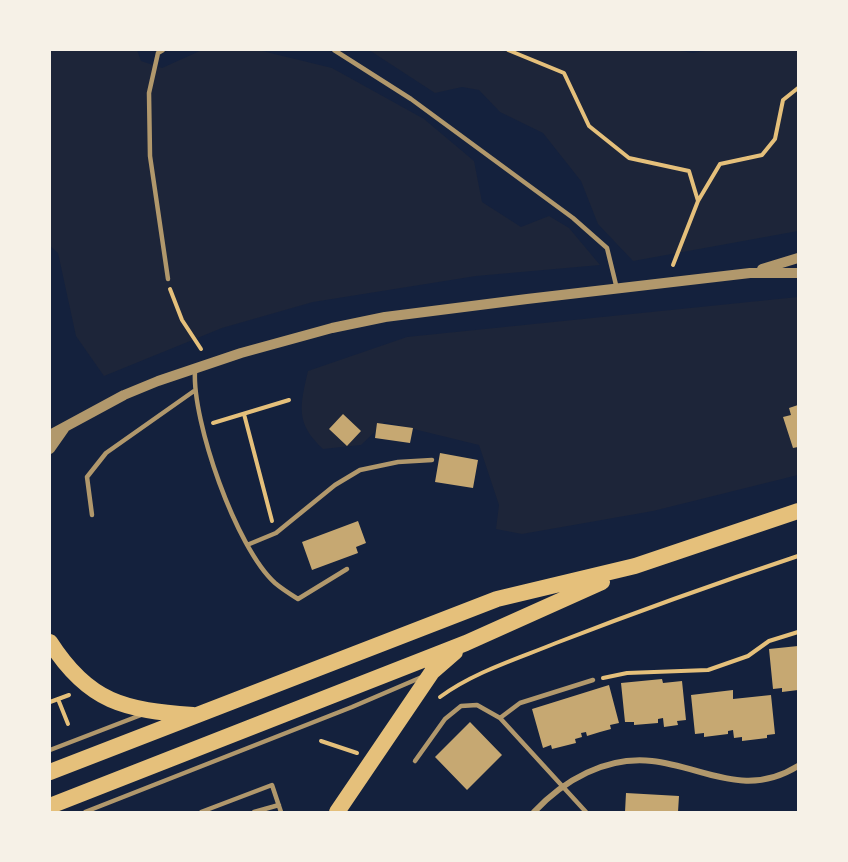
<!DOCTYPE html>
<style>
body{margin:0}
#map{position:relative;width:848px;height:862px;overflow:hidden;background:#14213d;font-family:Poppins,sans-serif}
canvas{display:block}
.frame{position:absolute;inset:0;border:51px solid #f6f1e7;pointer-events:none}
</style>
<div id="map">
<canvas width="848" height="862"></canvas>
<div class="frame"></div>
</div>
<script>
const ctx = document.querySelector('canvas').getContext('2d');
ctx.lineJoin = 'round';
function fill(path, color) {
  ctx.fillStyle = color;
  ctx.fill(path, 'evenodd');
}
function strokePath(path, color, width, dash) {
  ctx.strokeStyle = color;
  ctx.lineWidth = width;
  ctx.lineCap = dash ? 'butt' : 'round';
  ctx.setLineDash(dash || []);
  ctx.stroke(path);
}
fill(new Path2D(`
 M50,50H137L141,61L162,68L202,50H258L332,68L424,119L474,161L482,202L521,227L549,216L569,228L600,265L476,276L313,302L222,328L104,376L76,336L58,253L50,246Z
 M369,50H675L693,53L710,50H798V231L633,261L598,224L581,181L543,133L500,112L479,90L462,87L435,93Z
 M798,297V475L653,511L522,534L496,529L499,505L479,445L385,422L361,445L323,449C295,423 300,406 308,371L407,337Z`), '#1d2539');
fill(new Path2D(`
 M798,405V447L793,448L783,417L791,415L789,408Z
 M343,414L361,431L347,446L329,429Z
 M377,423L413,428L410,443L375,438Z
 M440,453L478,460L473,488L435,482Z
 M358,521L366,543L356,547L358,553L312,570L302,542Z
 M798,646V690L782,692V688L773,689L769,649Z
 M662,679L663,683L682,681L686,720L677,721L678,725L664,727L663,718L658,719V723L634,725V722H625L621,683Z
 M609,685L619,723L610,725L611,729L600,732L587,736L586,732L581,733L582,737L575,739L576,743L552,749L551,745L543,748L532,709Z
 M733,690V699L771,695L775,734L767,735V738L742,741V737L734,738L733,730L728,731V734L704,737V733L695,734L691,695Z
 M470,722L502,755L467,790L435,757Z
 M626,793L679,796L678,812H625Z`), '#c6a872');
strokePath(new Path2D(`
 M508,50L564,73L589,126L629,158L689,171L698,201L673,265
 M698,201L720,164L762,155L775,139L783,100L798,88
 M170,289L182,320L201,349
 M244,414L272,521
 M213,423L289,400
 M603,678L627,673L708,670L748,656L769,641L798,632
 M440,697C474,672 517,659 556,643C636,612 717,583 798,556
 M58,699L68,724
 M50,702L69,695
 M321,741L357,753`), '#e5c07b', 4);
strokePath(new Path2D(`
 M163,50L158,53L149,93L150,156L168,279
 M334,50L411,99L573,218L607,248L617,289
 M195,371C192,421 236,548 275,583C282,589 290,594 298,599L347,569
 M92,515L87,477L106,453L194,391
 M247,545L276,533L335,485L360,470L398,462L432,460
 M500,718L520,703L593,680
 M50,750L141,715
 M415,761L445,719L461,706L477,705L500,718L586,812
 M85,812L352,707L422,677
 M201,812L272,785L281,812
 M254,812L279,805`), '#b1986c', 4.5);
strokePath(new Path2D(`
 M534,812C564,780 606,756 652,761C705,767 745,799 798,766`), '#b1986c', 6);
strokePath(new Path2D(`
 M762,269L798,258
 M50,435L124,395L158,381L241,353L332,328L385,317L527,299L750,273H798
 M50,449L64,429`), '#b1986c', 10);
strokePath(new Path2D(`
 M50,642C89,703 125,710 193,715
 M50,772L497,599L635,566L798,511
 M50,806L466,643L602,582
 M337,812L432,672L455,652`), '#e5c07b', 16);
</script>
